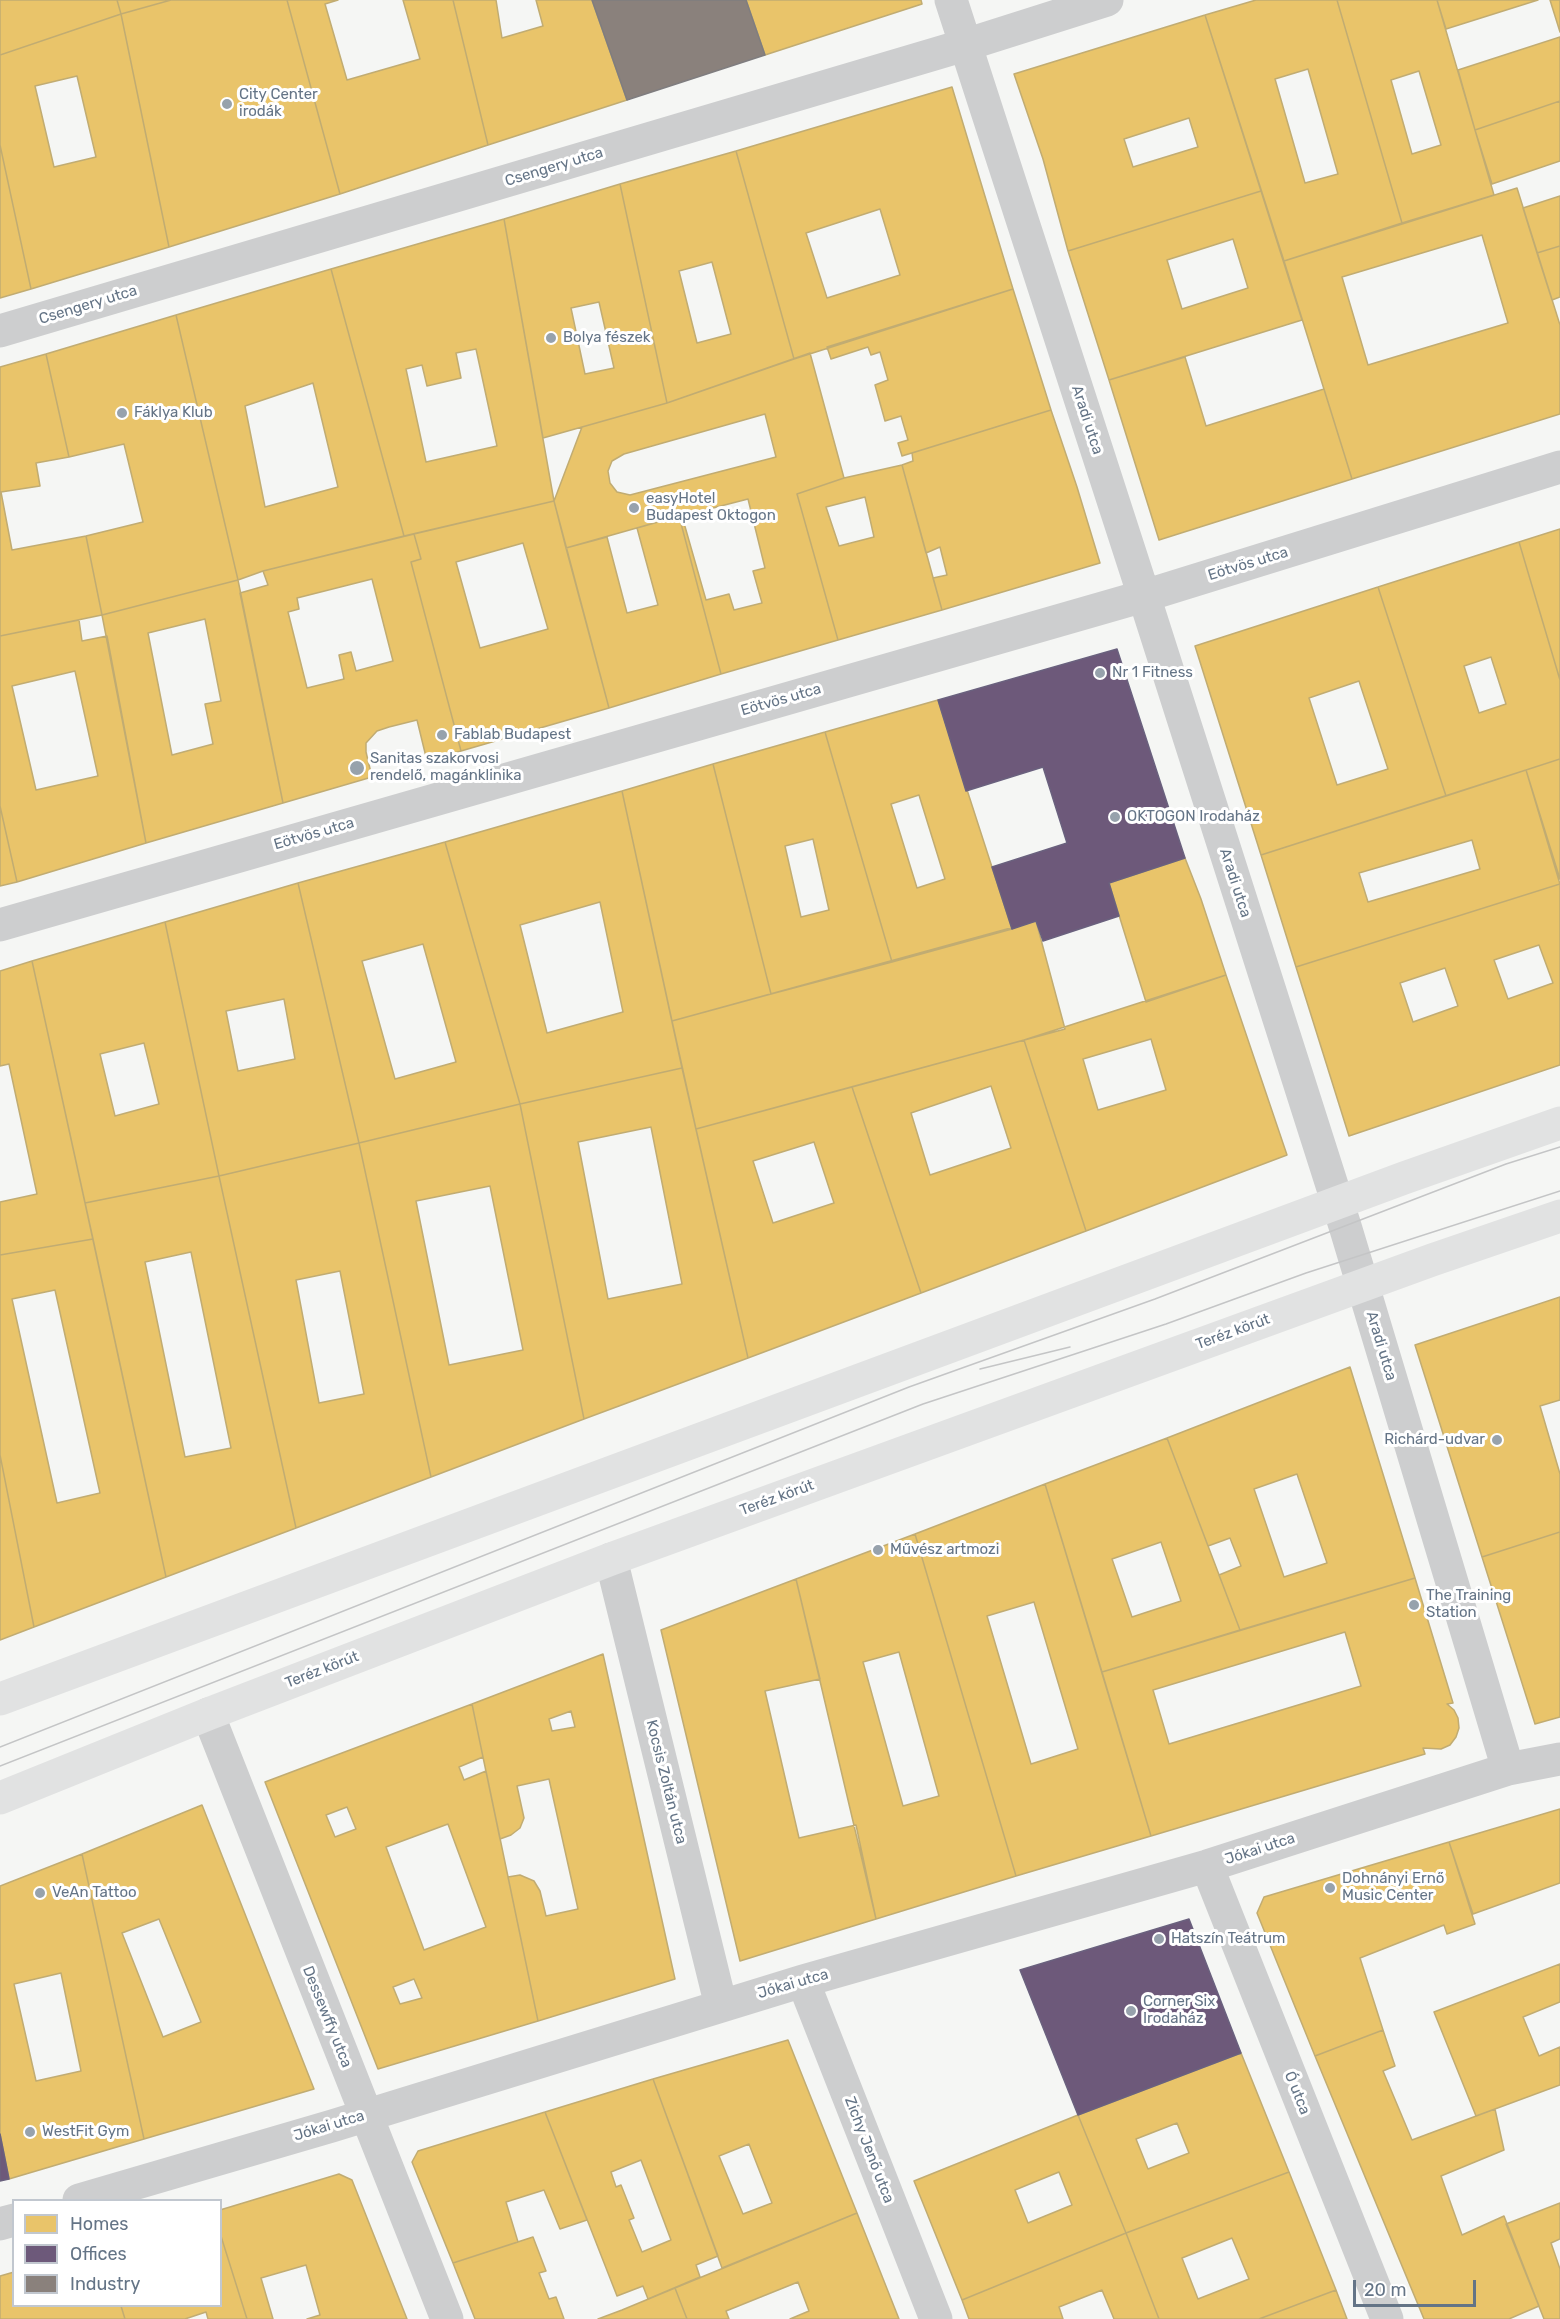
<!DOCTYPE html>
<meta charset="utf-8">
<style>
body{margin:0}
#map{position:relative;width:1560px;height:2319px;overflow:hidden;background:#f5f6f4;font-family:Rubik,sans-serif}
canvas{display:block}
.legend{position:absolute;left:12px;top:2199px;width:210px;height:108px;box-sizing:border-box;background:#fff;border:2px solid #c1c7cf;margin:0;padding:8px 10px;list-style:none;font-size:18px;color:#647486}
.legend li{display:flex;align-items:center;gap:12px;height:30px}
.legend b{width:30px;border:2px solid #c1c7cf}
.scale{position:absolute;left:1353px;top:2280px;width:123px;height:27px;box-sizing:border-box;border:3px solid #647486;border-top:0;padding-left:8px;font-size:18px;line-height:21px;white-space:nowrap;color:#647486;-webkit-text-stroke:4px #fff;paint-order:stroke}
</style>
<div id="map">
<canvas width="1560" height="2319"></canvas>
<ul class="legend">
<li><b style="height:16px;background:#e9c46a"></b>Homes</li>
<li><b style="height:16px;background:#6d597a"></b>Offices</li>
<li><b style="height:16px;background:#8a817c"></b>Industry</li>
</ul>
<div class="scale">20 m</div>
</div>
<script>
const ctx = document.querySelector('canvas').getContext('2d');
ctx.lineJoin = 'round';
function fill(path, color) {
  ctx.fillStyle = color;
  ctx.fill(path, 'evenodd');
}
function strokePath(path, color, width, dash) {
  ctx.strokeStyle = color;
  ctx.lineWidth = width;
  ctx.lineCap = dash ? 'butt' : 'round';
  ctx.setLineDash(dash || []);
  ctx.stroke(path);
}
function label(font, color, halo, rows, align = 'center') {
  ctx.font = font + ' Rubik,sans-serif';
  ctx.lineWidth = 6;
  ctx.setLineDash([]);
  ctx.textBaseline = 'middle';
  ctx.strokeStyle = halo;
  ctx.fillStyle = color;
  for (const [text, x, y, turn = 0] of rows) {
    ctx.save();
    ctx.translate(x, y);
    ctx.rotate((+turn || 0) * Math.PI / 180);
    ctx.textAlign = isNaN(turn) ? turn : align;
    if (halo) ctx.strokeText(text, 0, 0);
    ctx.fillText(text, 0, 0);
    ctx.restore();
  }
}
const homes = new Path2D(`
 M0,0H117L121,14L0,55Z
 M117,0H171L121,14Z
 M171,0H287L340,194L169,247L121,14Z
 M287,0H338L325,4L347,80L420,59L403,0H453L488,145L340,194Z
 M453,0H496L502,38L543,26L536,0H592L627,100L488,145Z
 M746,0H921L922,4L765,55Z
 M1256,0H1337L1402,223L1284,261L1205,15ZM1308,69L1338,174L1305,183L1275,79Z
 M1337,0H1437L1494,195L1402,223ZM1419,71L1441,145L1412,154L1391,80Z
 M1437,0H1538L1446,29Z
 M1550,0H1560V32Z
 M121,14L169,247L31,289L0,145V55ZM77,76L96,157L54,167L35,86Z
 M1205,15L1261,191L1068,251L1043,159L1014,74ZM1189,118L1198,147L1133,167L1124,139Z
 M1560,37V101L1475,130L1458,70Z
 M952,87L1013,289L794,359L736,151ZM880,209L900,275L827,298L806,233Z
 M1560,101V161L1492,184L1475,130Z
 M0,145L31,289L0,298Z
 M736,151L794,359L667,403L620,184ZM712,262L731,334L697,343L679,271Z
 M620,184L667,403L543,438L504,219ZM599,302L614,368L585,374L571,308Z
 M1517,188L1560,325V414L1352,479L1284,261ZM1482,235L1508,323L1368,365L1342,277Z
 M1261,191L1302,320L1109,380L1068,251ZM1233,239L1248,288L1182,309L1167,260Z
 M1560,196V246L1537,253L1523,208Z
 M504,219L554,501L404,536L331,269ZM476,349L497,446L426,462L406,369L422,365L427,386L461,378L456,353Z
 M1560,246V297L1552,300L1537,253Z
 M331,269L404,536L263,571L238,580L176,315ZM313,383L338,487L265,507L245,406Z
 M1013,289L1051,410L902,456L898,443L908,440L901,416L885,421L875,385L888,380L880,352L871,355L868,347L831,359L827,347Z
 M176,315L238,580L102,615L86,536L143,522L124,444L69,457L46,354Z
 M810,353L844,478L797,494L838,640L721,674L679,516L566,548L554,501L582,427L667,403ZM765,414L776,457L630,495L617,492L610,483L608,471L612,461L624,454ZM748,499L765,568L753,571L762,603L734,610L729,594L706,600L682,516Z
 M46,354L69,457L36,463L40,486L1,492L12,550L86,536L102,615L0,636V367Z
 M1185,357L1206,426L1324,389L1352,479L1159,540L1109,380Z
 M1051,410L1077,487L1100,563L942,610L933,578L947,575L940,547L926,553L902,465L913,461L912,453Z
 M902,465L942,610L838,640L797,494L844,478ZM865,497L874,537L839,546L826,507Z
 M554,501L609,708L461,751L411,562L421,559L414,534ZM523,543L548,629L480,648L456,562Z
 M679,516L721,674L609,708L566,548L607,537L627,613L658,605L637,528Z
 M1560,529V680L1519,542Z
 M414,534L421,559L411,562L461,751L427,761L417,720L389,727L377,731L366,743V752L372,777L283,803L240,593L268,585L263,571ZM372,579L393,661L356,671L351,652L339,655L344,679L307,688L288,612L299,609L297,598Z
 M1519,542L1560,680V759L1446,796L1378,587ZM1491,657L1506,704L1479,713L1464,666Z
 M238,580L283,803L146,843L102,615ZM205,619L221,701L205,704L213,744L172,755L148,633Z
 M1378,587L1446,796L1261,855L1195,646ZM1359,681L1388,769L1337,785L1309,698Z
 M79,620L82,641L107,636L146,843L17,882L0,806V636ZM75,671L98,776L36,790L12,686Z
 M938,700L1012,929L892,962L825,732ZM919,795L945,879L917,888L891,804Z
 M825,732L892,962L771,994L713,764ZM813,839L829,910L801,917L785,846Z
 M1560,759V879L1526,770Z
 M713,764L771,994L672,1021L622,791Z
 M1526,770L1560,884L1296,967L1261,855ZM1472,840L1480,869L1368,902L1359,873Z
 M622,791L682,1068L520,1104L445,842ZM600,902L623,1012L547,1033L520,925Z
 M0,806L17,882L0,886Z
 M445,842L520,1104L359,1143L298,883ZM423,944L456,1062L395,1079L362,961Z
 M1185,858L1201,899L1226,975L1146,1002L1109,883Z
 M298,883L359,1143L219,1176L165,922ZM284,999L295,1059L238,1071L226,1011Z
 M1560,884V1065L1349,1136L1296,967ZM1539,945L1553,983L1508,999L1494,960ZM1445,968L1458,1006L1413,1022L1400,983Z
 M1036,921L1065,1029L696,1129L672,1021Z
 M165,922L219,1176L85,1203L32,961ZM144,1043L159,1104L115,1116L100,1054Z
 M32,961L93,1239L0,1255V1202L37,1194L9,1064L0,1066V971Z
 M1226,975L1287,1155L1086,1231L1024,1040ZM1151,1039L1166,1090L1098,1110L1083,1059Z
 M1024,1040L1086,1231L921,1293L852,1087ZM991,1086L1011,1148L930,1175L911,1113Z
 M682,1068L748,1358L584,1419L520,1104ZM651,1127L682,1284L608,1299L578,1142Z
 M852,1087L921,1293L748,1358L696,1129ZM814,1142L834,1203L773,1223L753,1161Z
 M520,1104L584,1419L431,1477L359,1143ZM490,1186L523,1350L449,1365L416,1201Z
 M359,1143L431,1477L296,1528L219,1176ZM340,1271L364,1394L319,1403L296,1280Z
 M219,1176L296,1528L166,1577L85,1203ZM191,1252L231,1448L185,1457L145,1262Z
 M93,1239L166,1577L34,1627L0,1455V1255ZM55,1290L100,1493L57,1503L12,1299Z
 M1560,1297V1400L1540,1406L1560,1474V1532L1482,1557L1415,1345Z
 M1350,1367L1415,1578L1240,1630L1219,1575L1241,1566L1230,1538L1208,1546L1167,1438ZM1297,1474L1327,1563L1284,1577L1254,1489Z
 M1167,1438L1240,1630L1102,1672L1045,1484ZM1161,1542L1181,1601L1132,1617L1112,1559Z
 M0,1455L34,1627L0,1640Z
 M1045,1484L1151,1836L1016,1876L915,1534ZM1034,1602L1078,1749L1031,1764L987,1616Z
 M1560,1532V1717L1535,1724L1482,1557Z
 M915,1534L1016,1876L876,1919L796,1579ZM899,1652L939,1796L903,1806L863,1662Z
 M1415,1578L1453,1703L1447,1704L1454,1710L1458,1718L1459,1728L1456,1737L1450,1745L1441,1749L1423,1748L1425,1754L1151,1836L1102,1672ZM1345,1632L1361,1686L1169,1744L1153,1690Z
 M796,1579L820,1679L765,1691L799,1838L856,1825L876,1919L740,1961L661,1630Z
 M603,1654L675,1979L538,2021L508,1877L520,1875L534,1881L540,1891L546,1916L578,1909L549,1779L517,1786L524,1818L520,1828L511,1835L500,1839L472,1704ZM571,1711L575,1727L552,1731L549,1719Z
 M472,1704L483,1757L459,1767L464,1780L486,1771L538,2021L378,2069L265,1782ZM347,1807L356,1829L335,1837L326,1815ZM448,1824L486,1927L424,1950L386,1847ZM414,1979L422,1998L400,2004L393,1987Z
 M202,1805L314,2089L144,2139L82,1854ZM159,1919L201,2022L163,2037L122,1933Z
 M1560,1809V1883L1473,1914L1449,1842Z
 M1449,1842L1475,1924L1447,1934L1444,1925L1360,1958L1383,2030L1315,2056L1257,1913L1264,1897Z
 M82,1854L144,2139L9,2179L0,2134V1886ZM61,1973L81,2071L36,2081L14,1984Z
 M1560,1964V2002L1523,2017L1539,2056L1560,2047V2085L1476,2116L1434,2012Z
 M1383,2030L1395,2066L1383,2071L1412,2140L1495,2109L1504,2150L1441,2176L1462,2235L1504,2216L1539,2306L1509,2319H1424L1315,2056Z
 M788,2040L857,2213L722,2268L653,2079ZM749,2144L772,2203L743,2214L719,2156Z
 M1241,2053L1289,2172L1126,2233L1078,2115ZM1177,2123L1189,2153L1148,2169L1136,2139Z
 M653,2079L718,2256L696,2265L700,2277L648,2299L643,2286L617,2296L545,2112ZM641,2160L671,2240L642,2252L629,2220L634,2218L621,2185L616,2187L611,2172Z
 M545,2112L587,2220L560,2229L544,2190L506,2202L518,2242L453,2263L412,2162L418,2151Z
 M1078,2115L1126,2233L962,2300L914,2181ZM1059,2172L1072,2205L1028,2223L1015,2190Z
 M1289,2172L1336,2290L1259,2319H1159L1126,2233ZM1232,2238L1249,2279L1198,2299L1182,2258Z
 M339,2174L352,2180L407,2319H307L320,2315L306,2265L261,2278L273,2319H247L220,2233V2210Z
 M1560,2203V2239L1551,2243L1560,2269V2319H1544L1506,2224Z
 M857,2213L899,2319H790L809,2311L798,2282L726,2311L729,2319H687L675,2288Z
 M220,2233L247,2319H208L206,2312L185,2319H125L121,2306H220Z
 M1126,2233L1159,2319H1114L1102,2290L1059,2307L1063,2319H969L962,2300Z
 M533,2237L546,2271L539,2273L549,2299L556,2297L564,2319H475L453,2263Z
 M14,2272V2306H121L125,2319H0V2276Z
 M675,2288L687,2319H598L622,2310Z
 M1336,2290L1347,2319H1259Z`);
fill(homes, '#e9c46a');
strokePath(homes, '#c1ac72', 1.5);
const offices = new Path2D(`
 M1117,649L1185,858L1109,883L1119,916L1043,941L1036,921L1012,929L992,867L1067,843L1043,767L966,791L938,700Z
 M1189,1919L1241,2053L1078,2115L1020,1970Z
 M0,2134L9,2179L0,2181Z`);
fill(offices, '#6d597a');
strokePath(offices, '#6a617e', 1.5);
const industry = new Path2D(`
 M592,0H746L765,55L627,100Z`);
fill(industry, '#8a817c');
strokePath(industry, '#7f7d7f', 1.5);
strokePath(new Path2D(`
 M951,0L1144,596L1345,1226L1508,1769
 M0,331L965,45L1107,0
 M0,925L1144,596L1560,467
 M611,1559L721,2006
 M208,1714L447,2319
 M1207,1866L1387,2319
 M803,1981L936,2319
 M79,2200L332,2126L803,1981L1207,1866L1508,1769L1560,1759
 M0,2224L14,2220`), '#cdcecf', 33);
strokePath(new Path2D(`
 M0,1699L1404,1178L1560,1123
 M0,1798L208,1714L611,1559L1432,1260L1560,1216`), '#e1e2e2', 33);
strokePath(new Path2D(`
 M980,1369L1070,1347
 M0,1747L909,1387L1155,1299L1506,1164L1560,1147
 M0,1766L923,1404L1166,1324L1306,1273L1560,1191`), '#c4c5c6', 1.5);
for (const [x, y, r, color] of [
 [227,104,6,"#97a2ac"],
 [551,338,6,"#97a2ac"],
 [122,413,6,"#97a2ac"],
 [634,508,6,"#97a2ac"],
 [1100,673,6,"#97a2ac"],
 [442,735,6,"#97a2ac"],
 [357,768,8,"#97a2ac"],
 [1115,817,6,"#97a2ac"],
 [1497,1440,6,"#97a2ac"],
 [878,1550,6,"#97a2ac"],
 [1414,1605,6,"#97a2ac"],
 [1330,1888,6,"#97a2ac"],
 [40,1893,6,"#97a2ac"],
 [1159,1939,6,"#97a2ac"],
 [1131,2011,6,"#97a2ac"],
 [30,2132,6,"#97a2ac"]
]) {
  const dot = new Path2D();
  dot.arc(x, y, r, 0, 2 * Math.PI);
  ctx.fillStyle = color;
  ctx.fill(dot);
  strokePath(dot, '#fff', 2);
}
label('15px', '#647486', '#fff', [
 ["City Center",239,95],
 ["irodák",239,112],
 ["Bolya fészek",563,338],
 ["Fáklya Klub",134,413],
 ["easyHotel",646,499],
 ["Budapest Oktogon",646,516],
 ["Nr 1 Fitness",1112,673],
 ["Fablab Budapest",454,735],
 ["Sanitas szakorvosi",370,759],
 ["rendelő, magánklinika",370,776],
 ["OKTOGON Irodaház",1127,817],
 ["Richárd-udvar",1485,1440,"right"],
 ["Művész artmozi",890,1550],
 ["The Training",1426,1596],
 ["Station",1426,1613],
 ["Dohnányi Ernő",1342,1879],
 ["Music Center",1342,1896],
 ["VeAn Tattoo",52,1893],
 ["Hatszín Teátrum",1171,1939],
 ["Corner Six",1143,2002],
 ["Irodaház",1143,2019],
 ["WestFit Gym",42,2132]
], 'left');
label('15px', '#647486', '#fff', [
 ["Csengery utca",554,167,-17],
 ["Csengery utca",88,305,-17],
 ["Aradi utca",1087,420,72],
 ["Eötvös utca",1248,564,-17],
 ["Eötvös utca",781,700,-16],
 ["Eötvös utca",314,834,-16],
 ["Aradi utca",1235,883,72],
 ["Teréz körút",1233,1332,-20],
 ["Aradi utca",1381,1346,73],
 ["Teréz körút",777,1498,-20],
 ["Teréz körút",322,1670,-21],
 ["Kocsis Zoltán utca",666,1782,76],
 ["Jókai utca",1260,1849,-18],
 ["Jókai utca",793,1984,-16],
 ["Dessewffy utca",327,2017,68],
 ["Ó utca",1297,2093,68],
 ["Jókai utca",329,2126,-17],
 ["Zichy Jenő utca",869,2150,69]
]);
</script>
